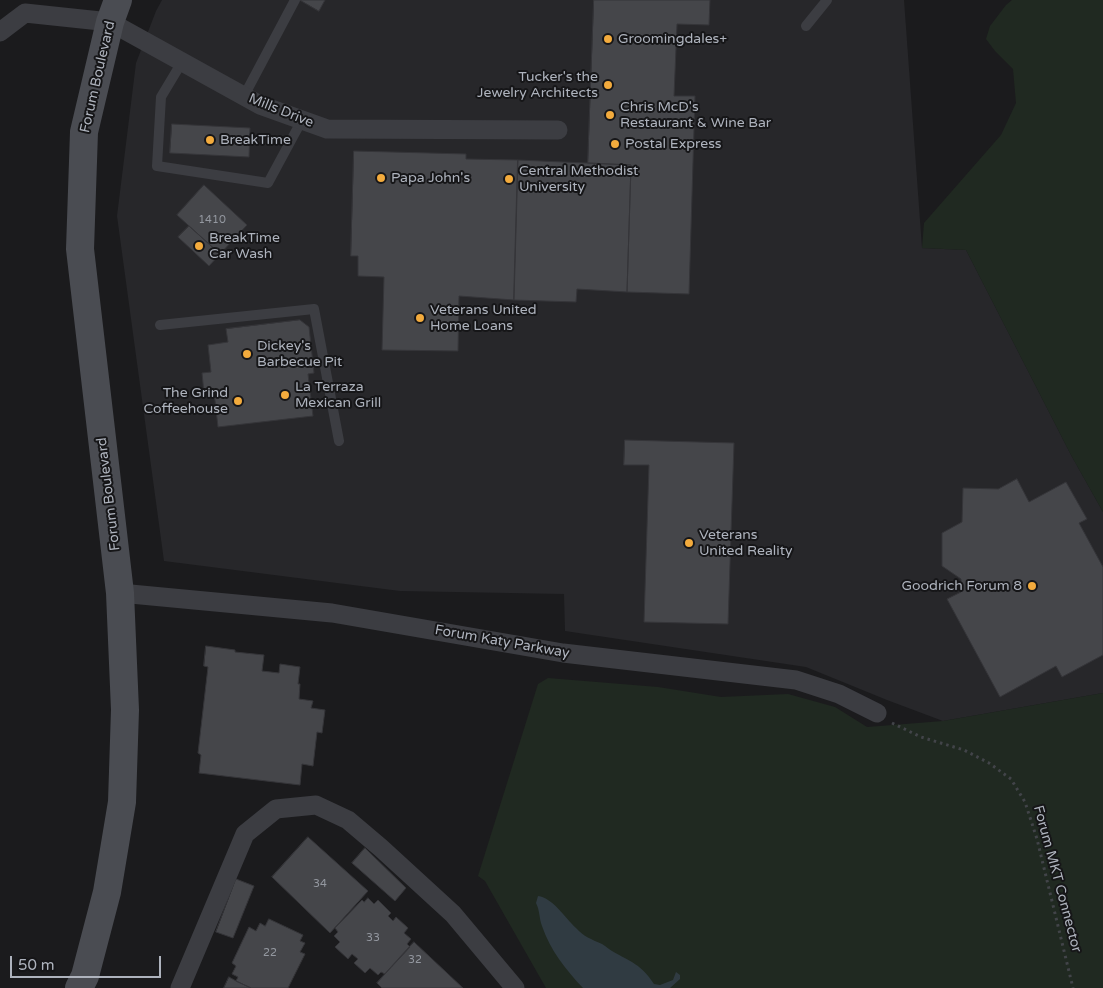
<!DOCTYPE html>
<style>
body{margin:0}
#map{position:relative;width:1103px;height:988px;overflow:hidden;background:#1b1b1d;font-family:"Varela Round",sans-serif}
canvas{display:block}
.scale{position:absolute;left:10px;top:956px;width:151px;height:22px;box-sizing:border-box;border:2px solid #aeb3bd;border-top:0;padding-left:6px;font-size:15px;line-height:18px;white-space:nowrap;color:#aeb3bd;-webkit-text-stroke:4px #161618;paint-order:stroke}
</style>
<div id="map">
<canvas width="1103" height="988"></canvas>
<div class="scale">50 m</div>
</div>
<script>
const ctx = document.querySelector('canvas').getContext('2d');
ctx.lineJoin = 'round';
function fill(path, color) {
  ctx.fillStyle = color;
  ctx.fill(path, 'evenodd');
}
function strokePath(path, color, width, dash) {
  ctx.strokeStyle = color;
  ctx.lineWidth = width;
  ctx.lineCap = dash ? 'butt' : 'round';
  ctx.setLineDash(dash || []);
  ctx.stroke(path);
}
function label(font, color, halo, rows, align = 'center') {
  ctx.font = font + ' "Varela Round",sans-serif';
  ctx.lineWidth = 4;
  ctx.setLineDash([]);
  ctx.textBaseline = 'middle';
  ctx.strokeStyle = halo;
  ctx.fillStyle = color;
  for (const [text, x, y, turn = 0] of rows) {
    ctx.save();
    ctx.translate(x, y);
    ctx.rotate((+turn || 0) * Math.PI / 180);
    ctx.textAlign = isNaN(turn) ? turn : align;
    if (halo) ctx.strokeText(text, 0, 0);
    ctx.fillText(text, 0, 0);
    ctx.restore();
  }
}
fill(new Path2D(`
 M162,0H904L922,248L966,250L1071,455L1103,512V693L943,721L887,700L806,667L565,631L564,594L400,591L164,561L117,216L136,63L156,11Z`), '#27272a');
fill(new Path2D(`
 M1012,0H1103V512L1071,455L966,250L922,248L924,223L1001,135L1016,103L1013,69L995,51L986,39L990,26L1006,5Z
 M548,678L658,687L721,697L788,694L835,707L867,727L943,721L1103,693V988H546L485,881L478,876L538,684Z`), '#202921');
fill(new Path2D(`
 M538,896C553,898 565,918 576,928C584,937 591,939 602,944C606,946 608,949 612,951C631,962 641,964 654,984L660,985L673,980L676,972L680,975V979L670,988H583C566,970 550,950 542,926C539,918 540,911 536,903Z`), '#303b42');
const building = new Path2D(`
 M300,0H325L319,11Z
 M594,0H710L709,25L677,24L674,96H695L689,294L627,292L631,165L588,163Z
 M172,124L250,128L249,157L170,153Z
 M354,151L466,154V159L518,160L514,300L459,296L458,351L382,350L384,277L358,276V256H351Z
 M518,160L631,165L627,292L577,289L576,302L514,300Z
 M204,185L247,225L220,254L177,215Z
 M189,226L220,254L209,266L178,237Z
 M300,320L309,327L314,373L308,374L313,416L218,427L214,392L204,393L202,373L211,372L208,345L228,342L226,329Z
 M625,440L734,443L728,624L644,622L649,465H624Z
 M1017,479L1029,502L1066,482L1087,519L1079,523L1103,567V655L1062,677L1056,666L1000,697L947,599L961,592V579L942,566V533L962,522L963,488L998,489Z
 M206,646L235,650V652L264,655L262,671L279,673L280,664L300,667L298,684H300L299,699L313,701L311,708L325,710L322,733L317,732L313,766L302,764L300,785L199,773L201,755L198,753L208,667L204,666Z
 M308,837L368,891L330,933L272,877Z
 M365,848L406,888L395,901L352,863Z
 M236,879L254,886L233,938L216,932Z
 M368,898L374,904L378,900L391,913L388,916L393,921L396,917L408,928L404,933L411,939L407,944L410,947L385,974L381,972L378,975L370,968L365,973L354,963L358,959L352,954L348,959L335,947L340,942L334,936L338,932L335,928L362,900L364,902Z
 M269,919L303,935L300,941L305,943L300,952L305,954L288,988H251L236,981L238,977L232,974L236,966L232,963L249,927L256,931L260,923L265,926Z
 M414,942L463,988H382L377,983Z
 M229,977L236,981L251,988H224Z`);
fill(building, '#45464a');
strokePath(building, '#353539', 1);
strokePath(new Path2D(`
 M892,723L921,737L964,750L989,763L1011,779L1025,802L1037,839L1073,988`), '#424449', 3, [2.5, 4]);
strokePath(new Path2D(`
 M806,26L827,0
 M182,62L161,97L157,166L268,183L302,120
 M244,96L295,0
 M160,325L314,309L339,441`), '#3c3d42', 10);
strokePath(new Path2D(`
 M0,32L25,13L110,22L260,105L327,129L558,130
 M120,593L332,613L563,653L796,680L839,694L877,713
 M180,988L245,834L276,809L316,805L348,820L381,848L453,914L515,988`), '#3c3d42', 19);
strokePath(new Path2D(`
 M79,988L85,976L107,892L122,802L125,710L120,593L80,249L84,132L110,22L118,0`), '#4a4c52', 28);
for (const [x, y, r, color] of [
 [608,39,5,"#f3ab3d"],
 [608,85,5,"#f3ab3d"],
 [610,115,5,"#f3ab3d"],
 [210,140,5,"#f3ab3d"],
 [615,144,5,"#f3ab3d"],
 [381,178,5,"#f3ab3d"],
 [509,179,5,"#f3ab3d"],
 [199,246,5,"#f3ab3d"],
 [420,318,5,"#f3ab3d"],
 [247,354,5,"#f3ab3d"],
 [285,395,5,"#f3ab3d"],
 [238,401,5,"#f3ab3d"],
 [689,543,5,"#f3ab3d"],
 [1032,586,5,"#f3ab3d"]
]) {
  const dot = new Path2D();
  dot.arc(x, y, r, 0, 2 * Math.PI);
  ctx.fillStyle = color;
  ctx.fill(dot);
  strokePath(dot, '#161618', 2);
}
label('11px', '#9498a0', null, [
 ["1410",212,220],
 ["34",320,884],
 ["33",373,938],
 ["22",270,953],
 ["32",415,960]
]);
label('14px', '#aeb3bd', '#161618', [
 ["Groomingdales+",618,39],
 ["Tucker's the",598,77,"right"],
 ["Jewelry Architects",598,93,"right"],
 ["Chris McD's",620,107],
 ["Restaurant & Wine Bar",620,123],
 ["BreakTime",220,140],
 ["Postal Express",625,144],
 ["Central Methodist",519,171],
 ["University",519,187],
 ["Papa John's",391,178],
 ["BreakTime",209,238],
 ["Car Wash",209,254],
 ["Veterans United",430,310],
 ["Home Loans",430,326],
 ["Dickey's",257,346],
 ["Barbecue Pit",257,362],
 ["La Terraza",295,387],
 ["Mexican Grill",295,403],
 ["The Grind",228,393,"right"],
 ["Coffeehouse",228,409,"right"],
 ["Veterans",699,535],
 ["United Reality",699,551],
 ["Goodrich Forum 8",1022,586,"right"]
], 'left');
label('14px', '#aeb3bd', '#161618', [
 ["Forum Boulevard",98,77,-77],
 ["Mills Drive",281,111,22],
 ["Forum Boulevard",109,494,-97],
 ["Forum Katy Parkway",502,642,10],
 ["Forum MKT Connector",1057,879,75]
]);
</script>
